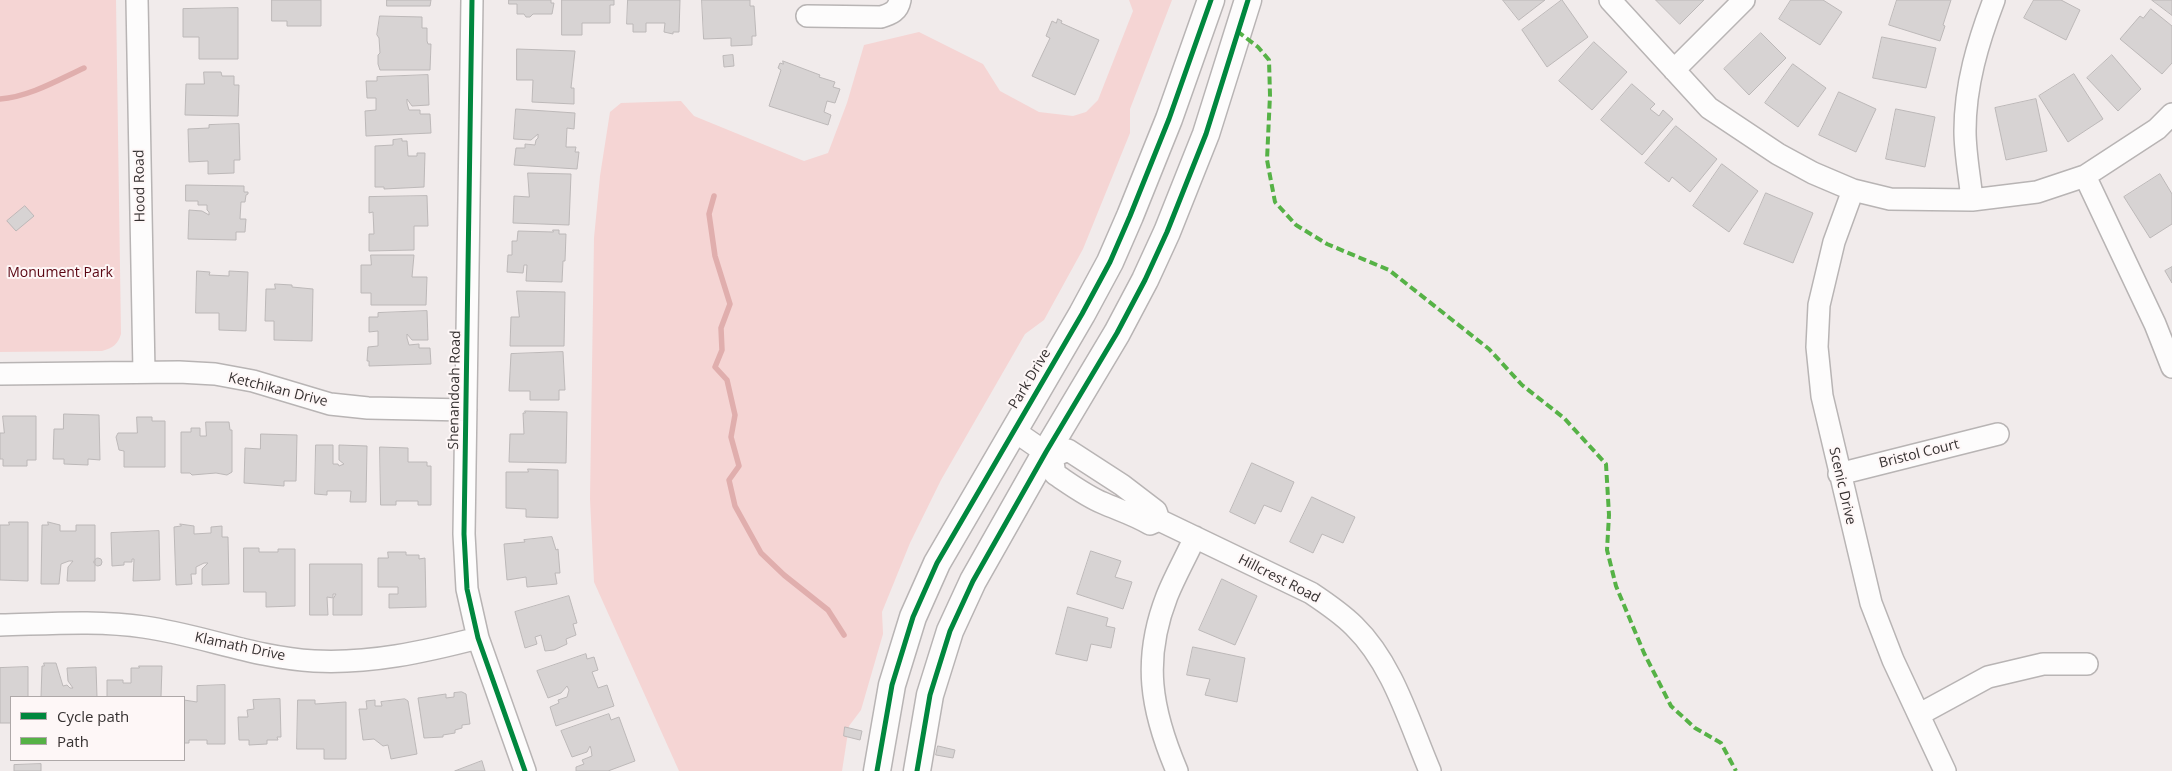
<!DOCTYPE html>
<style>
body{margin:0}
#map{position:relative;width:2172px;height:771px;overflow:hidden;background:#f1ebeb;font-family:"Open Sans",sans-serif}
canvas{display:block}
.legend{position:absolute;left:10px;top:696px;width:175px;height:65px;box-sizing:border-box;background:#fef7f7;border:1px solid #aea8a8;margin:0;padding:6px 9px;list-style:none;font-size:15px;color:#363131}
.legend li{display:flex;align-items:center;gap:10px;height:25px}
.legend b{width:25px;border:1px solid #aea8a8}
</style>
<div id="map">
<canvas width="2172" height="771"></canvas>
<ul class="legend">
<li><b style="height:6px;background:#00873e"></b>Cycle path</li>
<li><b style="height:6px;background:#56b246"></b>Path</li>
</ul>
</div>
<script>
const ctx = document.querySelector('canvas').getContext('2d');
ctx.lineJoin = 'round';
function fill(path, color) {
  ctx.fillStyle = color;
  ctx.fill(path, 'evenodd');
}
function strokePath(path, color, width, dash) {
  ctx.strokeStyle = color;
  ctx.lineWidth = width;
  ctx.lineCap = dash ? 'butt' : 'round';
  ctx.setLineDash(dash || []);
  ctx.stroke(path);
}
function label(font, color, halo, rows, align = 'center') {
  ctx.font = font + ' "Open Sans",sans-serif';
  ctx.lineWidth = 4;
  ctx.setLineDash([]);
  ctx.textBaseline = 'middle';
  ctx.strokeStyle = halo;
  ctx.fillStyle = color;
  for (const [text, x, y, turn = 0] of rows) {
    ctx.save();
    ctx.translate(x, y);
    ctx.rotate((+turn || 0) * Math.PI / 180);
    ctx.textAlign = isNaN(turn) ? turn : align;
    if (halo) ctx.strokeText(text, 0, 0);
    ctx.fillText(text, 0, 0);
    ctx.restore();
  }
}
fill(new Path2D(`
 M0,0H116L121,334C118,344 113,348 102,351L0,352Z
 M1129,0H1172L1130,109V133L1083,249L1044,320L1025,334L941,480L910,543L882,612L883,634L861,710L849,726L842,771H679L594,582L590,499L594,238L600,176L610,112L621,103L681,101L694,116L804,161L828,153L847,103L864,45L919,32L983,64L1000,91L1039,112L1073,116L1086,112L1098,100L1133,11Z`), '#f5d5d4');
strokePath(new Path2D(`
 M0,99C29,97 58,80 84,68
 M714,196L709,214L715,256L730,304L721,328L722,350L715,367L727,380L735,415L731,437L739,466L729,480L735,506L761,553L784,575L828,610L844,635`), '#e0aead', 5.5);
const building = new Path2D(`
 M272,0H321V26H287V21H272Z
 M387,0H431L430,6H387Z
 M509,0H551V3H554L552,14H533L530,17H526L524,14H517V4H509Z
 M562,0H614V5H610V23H582V35H562Z
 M628,0H680L679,32H673V34L664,32L665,23H646V32H633V24H627Z
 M702,0H750V6H754L756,36H752V45L731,46V38L704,39Z
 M1503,0H1545L1519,20Z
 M1562,0L1588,37L1547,67L1522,30Z
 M1656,0H1704L1680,24Z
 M1791,0H1823L1842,12L1820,45L1779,19Z
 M1897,0H1951L1943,25L1945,26L1940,41L1889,25Z
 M2034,0H2061L2080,10L2066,40L2024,18Z
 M2152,0H2172V15Z
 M238,8V59H199V37H183V9Z
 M2151,9L2172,26V63L2162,74L2120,39L2140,16L2143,18Z
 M380,16L422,17V28H427V41L428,44H431L430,70H380L378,64V55L380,53L379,38L377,35Z
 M1058,19L1062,21L1061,23L1099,40L1075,95L1032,76L1050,38L1046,36L1052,21L1056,23Z
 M1761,33L1786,58L1749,95L1724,69Z
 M1882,37L1936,48L1926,88L1873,78Z
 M1594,42L1627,72L1592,110L1559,81Z
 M517,49L575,51L571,88H574V104L532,102L533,80H517Z
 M733,55L734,66L724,67L723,56Z
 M2112,55L2141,89L2118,111L2087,78Z
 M783,61L820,75L819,77L835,82L833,87L840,89L835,103L827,101L824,112L831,115L828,125L769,106L781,70L778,68L780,63L783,64Z
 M1793,64L1826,88L1798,127L1765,103Z
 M204,72H221L222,76H234V85H239L238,116L185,115L186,84H204Z
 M2074,74L2103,119L2068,142L2039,96Z
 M428,75L429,105L412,106L407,99V103L409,110H420V114H430L431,133L366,136L365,111L376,110V98H367L366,81H377V77Z
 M1632,84L1655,104L1650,109L1659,116L1663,110L1673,119L1642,155L1601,120Z
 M1839,92L1876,109L1856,152L1819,135Z
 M2036,99L2047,151L2006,160L1995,108Z
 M516,109L575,113L574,129L567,128L566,147H576L575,152H579L577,169L514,165L516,148H525V144L535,145L536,140L538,138V134L531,140L514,139Z
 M1896,109L1935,117L1925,167L1886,159Z
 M239,124L240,160H234V173L208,174V161L189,162L188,129L209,128V125Z
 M1676,126L1717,159L1690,192L1672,177L1669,182L1645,163Z
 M402,139V141H407L408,156H417V153H425L424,187L384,189V187H375V146L393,145V140Z
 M1722,164L1758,191L1729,232L1693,206Z
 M528,173L571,174L569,225L513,223L514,196L529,197Z
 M2160,174L2172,194V224L2150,238L2124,197Z
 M186,185L244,186V192H248V194L246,195L245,202H241L240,219H246L245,232H236V240L188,239L189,210L202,211L209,215V212L207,210V205H198V201H186Z
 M1766,193L1813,213L1793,263L1744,244Z
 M427,196L428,226H414V250L369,251V234H374L373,212L369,213V197Z
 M25,206L34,216L16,231L7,221Z
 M553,230H559V234H566L565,261H563L562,282L526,281L527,265H524L523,273L507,272L508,255H512V241H517L518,231L553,232Z
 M371,255H414L412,277H427L426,305H371V293H361V265H371Z
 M2172,267V283L2165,271Z
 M197,271L210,272L209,275L229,276V271L248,272L246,331L219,330V313H196Z
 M275,284L292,285V287L313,289L312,341L274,340V321H265L266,289H275Z
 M517,291L565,292L564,346H510L511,317H519Z
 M427,311L428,340H412L407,334V338L409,345L419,344V348H430L431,364L369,366V361H367L368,347L378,346V331L369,332V317H378V313Z
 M563,352L565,390H559V400H530V391H509L511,354Z
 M525,411L567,412L566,463L509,462L510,434H524L523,413H525Z
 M64,414L99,415L100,460L88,459V465L64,464V459H53L54,429H63Z
 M3,416H36V460H27V466H3V459H0V433H4Z
 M137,417H152V421H165V467H124V451L119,450L116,437L118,433H137Z
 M206,422H229L230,430H232V472L227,475L216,473L192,475L190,473H181V432H191V428H200V436H206Z
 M261,434L297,435L296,481H284V486L244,483L245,448L260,449Z
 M316,445H333V464H338L339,466L344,464L339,460V445L367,446L366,502H350L351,491H327V495L315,494Z
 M380,447L408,448V462H427V466H431V505H418V501H396V505H381Z
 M1252,463L1294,482L1281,512L1264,505L1255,524L1230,512Z
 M528,469L558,470V518L526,517V509L506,508V472H528Z
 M1312,497L1355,517L1343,543L1322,534L1313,553L1290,542Z
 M9,522H28V581L0,580V525H9Z
 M48,522L60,525V531H76V525H95V581H67L68,567L73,561H69L61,564L59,584H41L42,525H48Z
 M180,524L194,526V534L211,533V527L222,526V537H228L229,584L202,585V569L208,563H204L196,567V574H191L192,584L176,585L174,527L181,526Z
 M159,531L160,580L133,581L134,559H132V562H124V565L112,566L111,533Z
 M552,537L556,550L558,549L560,573H555L557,584L527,587L526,577L507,580L504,544L525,542L524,540Z
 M244,548H259V552H278V549H295V606L266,607V592H244Z
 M1091,551L1121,561L1115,577L1132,582L1123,609L1077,594Z
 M388,552H406V555H419V559L425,558L426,607L389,608V594H398V587H378V558H388Z
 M94 562a4 4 0 1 1 8 0a4 4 0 1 1-8 0Z
 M310,564H362V615H333V599L336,594H333V598L327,597L328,615H310Z
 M1222,579L1257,596L1235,645L1199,630Z
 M569,596L577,623L573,624L576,635L566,639L567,644L554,650L545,651L541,635L535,637L537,644L525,648L515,612Z
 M1068,607L1108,618L1106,626L1115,628L1111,648L1091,644L1087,661L1056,654Z
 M1193,647L1245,658L1237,702L1205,695L1210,679L1187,675Z
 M586,654L587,659L594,657L598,670L592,672L598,688L607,685L614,706L556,726L550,707L559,703L558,700L567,697L569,690L567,686L561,693L548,698L537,671Z
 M44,663H56L63,686L67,685L70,688H73L68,681L67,668L96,667L97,697H41L42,666H44Z
 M139,666H162L161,697H107V680H123V683H131V668H139Z
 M28,667V697H11V723H0V668Z
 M225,685V744H207V740H189V743H184V700L197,702V686Z
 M462,692L466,694L470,724L462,725V728L455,730V733L443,735V737L424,738L418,698L446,694V698L454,697V693Z
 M280,699L281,737H277L278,740H267V744L249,745V740H239L238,717H248L247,710L254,709L253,700Z
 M405,699L408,701L417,754L391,759L388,745L383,746L374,739L363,740L359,709H367L366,701L375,700V706H382L381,702Z
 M298,700H315V704L346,702V759H324V749H297Z
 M609,714L611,720L619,717L635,761L608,771H576V767L584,764L582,760L592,756L591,749L590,746L587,752L572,757L561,731Z
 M845,727L862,731L860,740L844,736Z
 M938,746L955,750L953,758L936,755Z
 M482,761L485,771H455Z
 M41,764V771H14V765Z`);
fill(building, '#d7d3d3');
strokePath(building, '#bcb8b8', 1);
const minor = new Path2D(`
 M137,0L144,372
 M472,0L464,534L467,589L478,638L525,771
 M1610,0L1709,108L1778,154L1813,173L1853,190L1890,199L1972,200L2037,192L2085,176L2157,129L2172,114
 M807,16L881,17C891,14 898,11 900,0
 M1674,70L1744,0
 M2085,176L2155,324L2172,367
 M1853,190L1834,242L1819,305L1817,347L1822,396L1871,603L1893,660L1945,771
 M1972,200C1970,178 1965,154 1965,131C1965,85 1978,42 1994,0
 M0,374L179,372L215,374L253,381L330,404L368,408L466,410
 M1013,430L1052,457L1055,474C1070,484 1086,496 1103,503C1119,510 1135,515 1150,524L1159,520
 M1052,457L1068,450L1122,485L1156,511L1159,520
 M1839,474L1998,434
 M1159,520L1311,593C1326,603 1341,613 1354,626C1393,664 1409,722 1430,771
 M0,625C46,624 98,620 144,627C201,635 256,658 314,661C369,664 424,652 478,638
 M1920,714L1988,677L2043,664H2087
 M1177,771C1151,710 1142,660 1167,596C1175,576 1186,557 1195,537`);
const tertiary = new Path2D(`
 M877,771L892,685L913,617L937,563L1082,314L1110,262L1130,216L1169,119L1211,0
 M917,771L930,695L950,631L973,581L1046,452L1117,333L1145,280L1167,232L1206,134L1248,0`);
strokePath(minor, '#b8b4b4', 24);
strokePath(tertiary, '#b8b4b4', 29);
strokePath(minor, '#fdfcfc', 21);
strokePath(tertiary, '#fdfcfc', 26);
strokePath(new Path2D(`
 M1237,31L1258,47L1269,60L1270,95L1267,160L1275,202L1296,225L1327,244L1389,270L1489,349L1522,385L1564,418L1606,464L1609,515L1607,550L1616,586L1644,653L1671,706L1695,728L1721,743L1736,771`), '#56b246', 4, [8, 4]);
strokePath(new Path2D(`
 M472,0L464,534L467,589L478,638L525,771
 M877,771L892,685L913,617L937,563L1082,314L1110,262L1130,216L1169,119L1211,0
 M917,771L930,695L950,631L973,581L1046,452L1117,333L1145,280L1167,232L1206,134L1248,0`), '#00873e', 5);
label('14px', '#363131', '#fef7f7', [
 ["Hood Road",140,186,-91],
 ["Park Drive",1030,379,-59],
 ["Ketchikan Drive",278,390,14],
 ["Shenandoah Road",455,390,-89],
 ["Bristol Court",1919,454,-14],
 ["Scenic Drive",1842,486,77],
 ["Hillcrest Road",1279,579,27],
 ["Klamath Drive",240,647,12]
]);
label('14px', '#5a0512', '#fef7f7', [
 ["Monument Park",60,273]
]);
</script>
